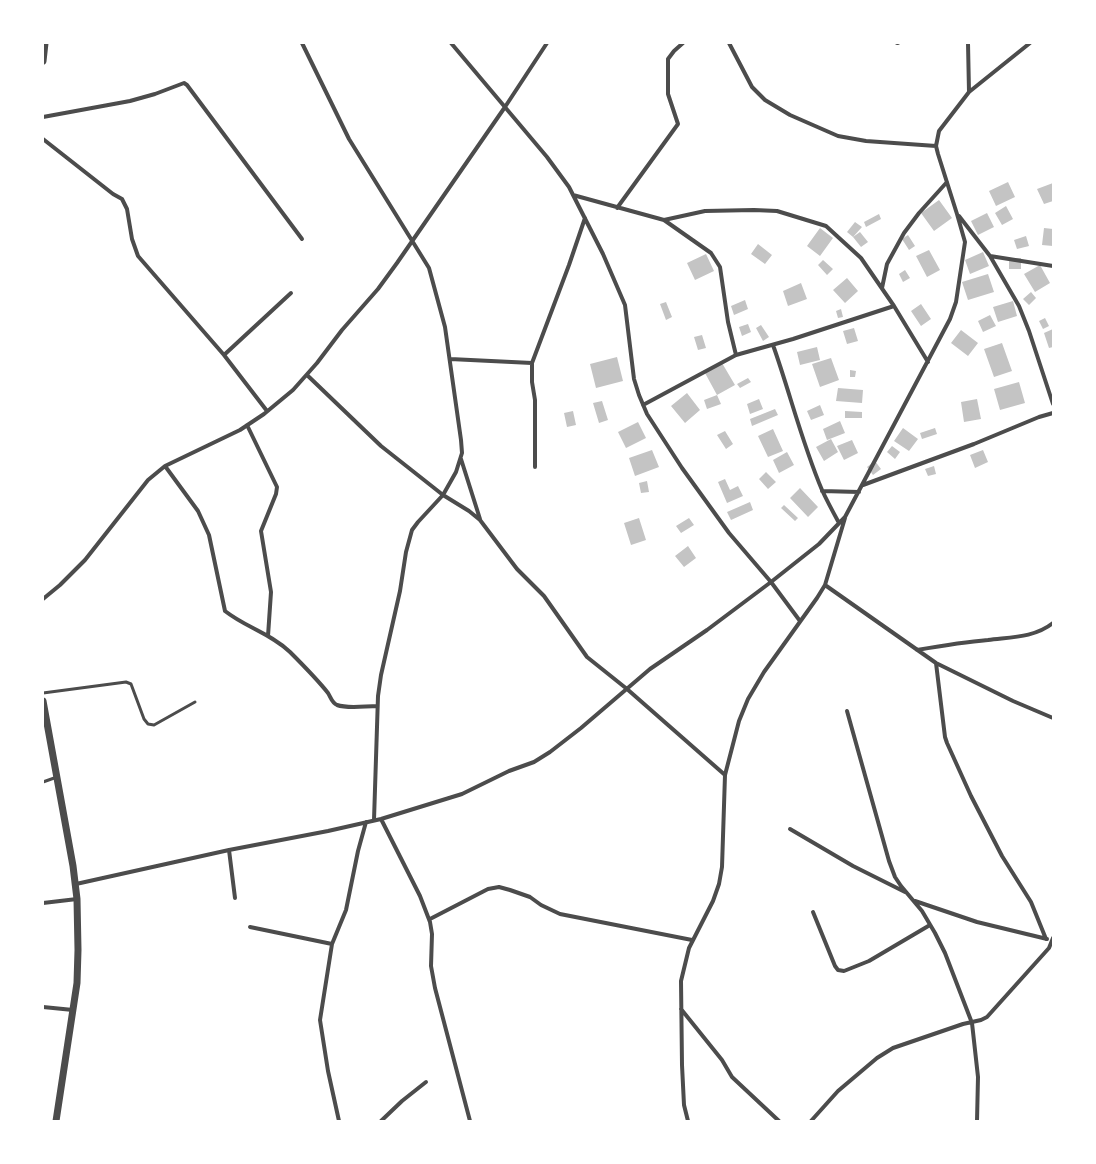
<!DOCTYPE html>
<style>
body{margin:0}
#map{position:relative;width:1096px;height:1164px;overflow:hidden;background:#fff;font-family:Cabin,sans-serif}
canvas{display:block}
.frame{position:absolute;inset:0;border:44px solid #fff;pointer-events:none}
</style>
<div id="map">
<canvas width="1096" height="1164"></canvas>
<div class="frame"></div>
</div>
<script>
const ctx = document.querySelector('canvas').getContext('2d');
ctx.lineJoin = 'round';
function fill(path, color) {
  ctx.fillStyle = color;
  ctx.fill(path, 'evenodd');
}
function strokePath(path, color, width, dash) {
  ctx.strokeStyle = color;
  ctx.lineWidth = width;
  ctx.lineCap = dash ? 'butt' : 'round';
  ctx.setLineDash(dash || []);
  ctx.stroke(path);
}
fill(new Path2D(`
 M1008,182L1015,197L996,206L989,191Z
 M1053,183V201L1044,204L1037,189Z
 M939,200L952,218L934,231L921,213Z
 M1006,206L1013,219L1002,225L995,213Z
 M987,213L994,227L978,235L971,221Z
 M879,214L881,219L866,227L864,222Z
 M855,222L862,227L853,237L847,232Z
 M820,228L833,238L820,256L807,246Z
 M1044,228L1053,229V246L1042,245Z
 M860,232L868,242L861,247L853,237Z
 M908,235L915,246L909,250L902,239Z
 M1026,236L1029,246L1017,249L1014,240Z
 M758,244L772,255L765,264L751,254Z
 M929,250L940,270L927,277L916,256Z
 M983,252L989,266L970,274L965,260Z
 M706,254L714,271L695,280L687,263Z
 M1009,258H1021V269H1009Z
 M823,260L833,269L827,275L818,265Z
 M1040,265L1050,283L1035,292L1024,274Z
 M905,270L910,278L903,282L899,274Z
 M988,274L994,292L968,300L962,282Z
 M847,278L858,291L845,303L833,290Z
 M801,283L807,299L788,306L783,291Z
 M1031,292L1036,298L1029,305L1023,299Z
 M745,300L748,309L734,315L731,306Z
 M1013,301L1017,316L998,322L993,307Z
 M666,302L672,317L666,320L660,304Z
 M921,304L931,319L921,326L911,311Z
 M841,309L843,317L838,318L836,311Z
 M990,315L996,326L983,332L978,321Z
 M1045,318L1049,326L1043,329L1039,321Z
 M748,324L751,332L742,336L739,327Z
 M761,325L769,337L763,341L756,328Z
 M854,328L858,341L847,344L843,331Z
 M1053,329V347L1049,348L1044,333Z
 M961,330L978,343L968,356L951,343Z
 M702,335L706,348L698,350L694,337Z
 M1002,343L1012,371L994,377L984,349Z
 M817,347L820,360L800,365L797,352Z
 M617,357L623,381L596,388L590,364Z
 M831,358L839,380L820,387L812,364Z
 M722,363L735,385L717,395L705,373Z
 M850,370L856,371L855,377H850Z
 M748,378L751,382L740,388L737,384Z
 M1019,382L1025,403L1000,410L994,389Z
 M838,388L863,390L862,403L836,401Z
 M687,393L700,410L685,423L671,406Z
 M717,395L721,404L707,409L704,400Z
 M759,399L763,409L750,414L747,404Z
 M977,399L981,419L964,422L961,402Z
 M602,401L608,420L599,423L593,403Z
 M820,405L824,415L811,420L807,411Z
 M775,409L778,415L752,426L750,419Z
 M573,411L576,425L567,427L564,413Z
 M845,411L862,412V418H845Z
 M840,421L845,433L827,440L823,429Z
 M638,422L646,438L626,448L618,432Z
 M903,428L918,439L909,451L894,441Z
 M935,428L937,434L922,439L920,433Z
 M773,429L783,451L768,457L758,436Z
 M725,431L733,444L726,449L717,435Z
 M831,439L838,452L824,461L816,447Z
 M852,440L858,453L844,460L837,446Z
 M892,446L900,452L895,459L887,452Z
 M652,450L659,467L635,476L629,458Z
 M983,450L988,462L975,468L970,455Z
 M787,452L794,465L779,473L773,460Z
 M875,461L881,469L873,475L867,467Z
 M934,466L936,474L928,476L925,469Z
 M766,472L776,482L768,489L759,479Z
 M725,479L730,490L738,486L743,496L727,503L718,482Z
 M647,481L649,492L641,493L639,483Z
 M800,488L818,507L808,517L790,498Z
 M750,502L753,510L731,520L727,512Z
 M784,505L798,518L795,521L781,508Z
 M639,518L646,540L631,545L624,523Z
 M689,518L694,525L681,533L676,526Z
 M688,546L696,558L684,567L675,556Z`), '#c4c4c4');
strokePath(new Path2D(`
 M43,693L126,682L131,684L144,719L148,724L154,725L195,702
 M43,782L57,777`), '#4c4c4c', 3);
strokePath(new Path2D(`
 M302,43L349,139L429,268L445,327L461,440L462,453L456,472L443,495L418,522L412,530L406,552L400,591L381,675L378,696L374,820
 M451,43L547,157L569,187L603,254L625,305L634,379L639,395L647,414L682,468L729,533L771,582L800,621
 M729,43L752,87L765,100L790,115L838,136L866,141L936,146
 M897,43H898
 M968,43L969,92
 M43,117L130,101L155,94L184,83L187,85L302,239
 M43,139L113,194L122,199L127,209L132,239L138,256L224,355L267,411
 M573,195L664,220L711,253L720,267L728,322L736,355
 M617,208L678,124L668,94V59L674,51L683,43
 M959,216L990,256L1019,306L1029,331L1053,404
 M664,220L705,211L754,210L777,211L826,226L861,258L894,306L928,362
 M990,256L1053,266
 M882,288L887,264L904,233L919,213L947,182
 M773,345C790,393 802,443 822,490C827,501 833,512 839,523
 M224,355L291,293
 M450,359L532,363
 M307,375L381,446L443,495L469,511L480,520L517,569L544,596L587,657L627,689L725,775
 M643,405L736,355L793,339L894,306
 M247,425L277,487L276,494L261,531L271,592L268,636
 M461,459L480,519
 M165,466L198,511L209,535L225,611C245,627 270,633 290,652C303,665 317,679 328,693C331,698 332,703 337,705C348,709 365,706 377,706
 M535,467V400L532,382V363L569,265L585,218
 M863,485L974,444L1039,417L1053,413
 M822,491L859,492
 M825,585L936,663L1013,701L1053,718
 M43,599L60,585L85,560L148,480L165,466L240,430L264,414L293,390L317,363L342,330L378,289L397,263L505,107L547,43
 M917,650C940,646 964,642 988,640C1010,637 1034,638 1053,623
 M936,663L945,737L947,743L971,796L1002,856L1031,902L1046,939
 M847,711L889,861L895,877L901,886L922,911L935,933L945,953L972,1023L978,1077L977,1121
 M381,819L420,896L430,922L432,934L431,966L435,988L470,1121
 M790,829L853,866L905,892
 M229,850L235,898
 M76,884L229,850L328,831L381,819L462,794L509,771L534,762L550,752L581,728L650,669L707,630L771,582L819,544L845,517L950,319L956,302L965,242L957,214L938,154L936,146L939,131L969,92L1030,43
 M915,901L977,922L1047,939
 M43,903L77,899
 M813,912L835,966L838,970L844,971L869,961L930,925
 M430,919L488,889L499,887L510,890L530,897L541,905L560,914L692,940
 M250,927L332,944
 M43,1007L73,1010
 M681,1009L722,1060L732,1077L779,1121
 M339,1121L328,1071L320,1020L332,944L346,910L358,851L366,822
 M381,1121L402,1101L426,1082
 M688,1121L684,1105L682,1065L681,981L689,948L713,901L719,884L722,867L725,775L739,721L748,699L764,672L817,598L825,585L845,518
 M811,1121L838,1091L877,1058L893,1048L963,1024L981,1020L987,1017L1049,948L1053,938`), '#4c4c4c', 4);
strokePath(new Path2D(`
 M43,61L45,43
 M43,701L73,866L77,899L78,950L77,983L56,1121`), '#4c4c4c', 7);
</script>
